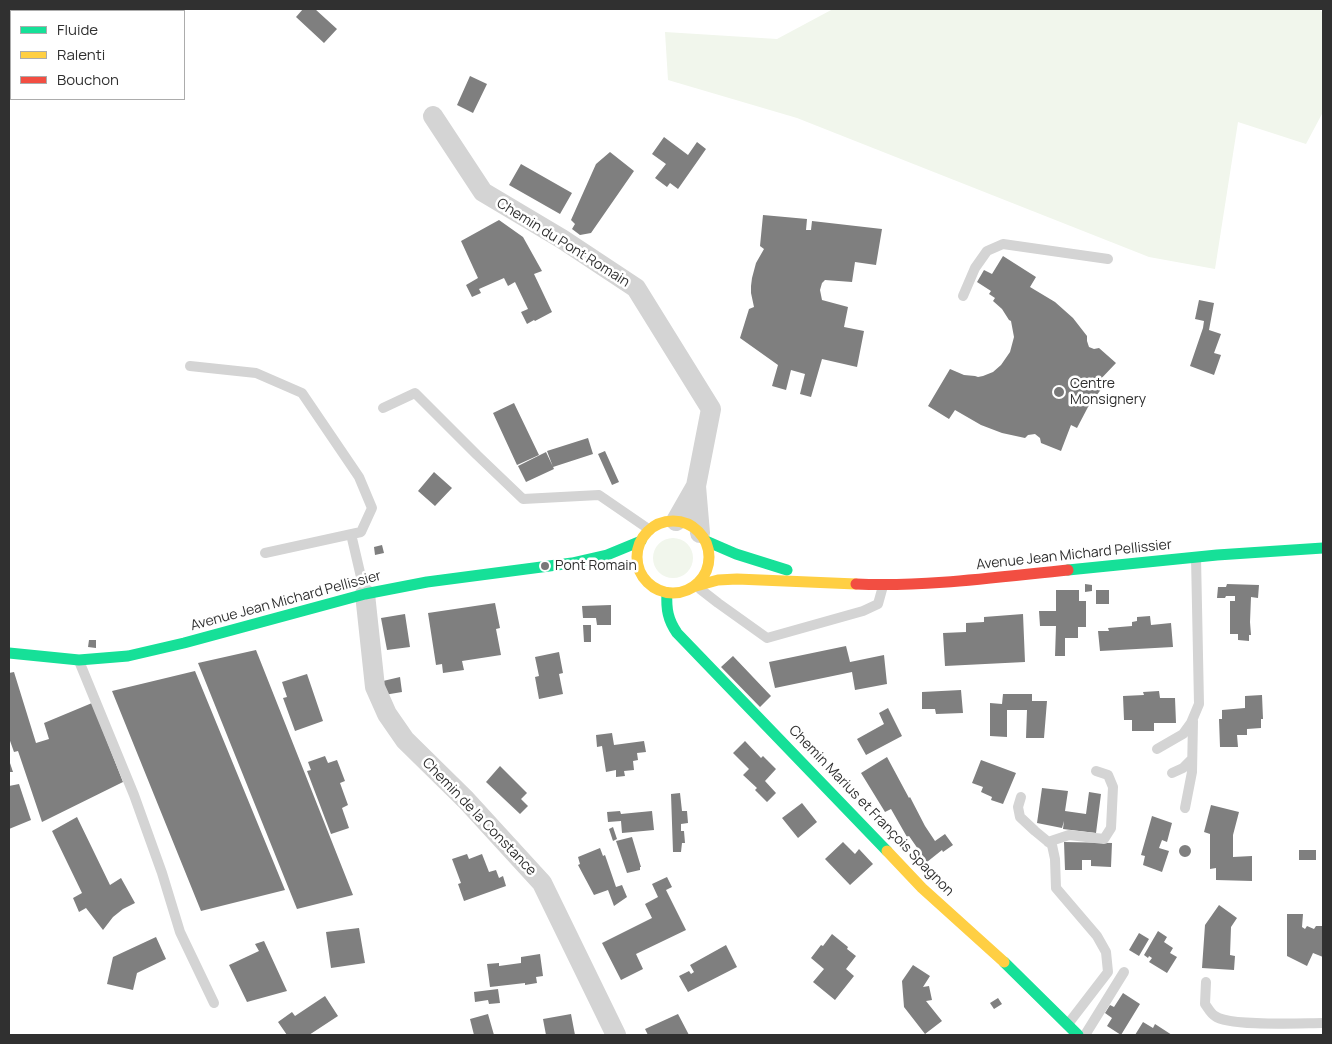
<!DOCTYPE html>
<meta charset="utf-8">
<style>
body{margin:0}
#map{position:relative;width:1332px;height:1044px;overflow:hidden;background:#fff;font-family:Manrope,sans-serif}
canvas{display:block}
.frame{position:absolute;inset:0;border:10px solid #303030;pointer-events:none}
.legend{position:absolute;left:10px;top:10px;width:175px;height:90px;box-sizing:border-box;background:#fff;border:1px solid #acacac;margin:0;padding:6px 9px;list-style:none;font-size:15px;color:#303030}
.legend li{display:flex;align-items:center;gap:10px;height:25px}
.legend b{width:25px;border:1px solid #acacac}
</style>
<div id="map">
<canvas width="1332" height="1044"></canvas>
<div class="frame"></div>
<ul class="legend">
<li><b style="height:6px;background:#16e098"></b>Fluide</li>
<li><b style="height:6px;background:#ffcf43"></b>Ralenti</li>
<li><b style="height:6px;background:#f24e42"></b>Bouchon</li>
</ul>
</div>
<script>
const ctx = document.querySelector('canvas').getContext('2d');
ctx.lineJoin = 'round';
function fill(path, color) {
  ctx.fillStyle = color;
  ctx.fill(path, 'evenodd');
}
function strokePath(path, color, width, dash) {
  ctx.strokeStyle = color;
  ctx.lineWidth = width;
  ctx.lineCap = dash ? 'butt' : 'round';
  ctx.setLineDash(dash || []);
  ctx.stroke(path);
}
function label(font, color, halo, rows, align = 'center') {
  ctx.font = font + ' Manrope,sans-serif';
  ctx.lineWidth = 5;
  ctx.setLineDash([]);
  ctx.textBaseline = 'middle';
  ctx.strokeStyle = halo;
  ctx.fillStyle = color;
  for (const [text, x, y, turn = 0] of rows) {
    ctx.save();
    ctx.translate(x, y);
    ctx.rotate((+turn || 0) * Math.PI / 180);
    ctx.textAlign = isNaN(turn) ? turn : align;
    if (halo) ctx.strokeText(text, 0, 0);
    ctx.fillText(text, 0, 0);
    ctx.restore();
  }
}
fill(new Path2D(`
 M833,9H1319L1323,13V112L1306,144L1238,122L1215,269L1149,257L797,118L668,80L665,32L777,39Z
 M653 558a20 20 0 1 1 40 0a20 20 0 1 1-40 0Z`), '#f1f6ec');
fill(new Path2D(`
 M303,9H315L337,29L324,43L296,17Z
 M470,76L487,84L473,113L457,105Z
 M664,137L688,155L697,142L706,149L678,189L670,183L667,187L655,178L666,164L652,154Z
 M610,152L634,171L591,233L580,235L572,229L575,224L571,220L596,164Z
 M521,164L572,193L560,214L509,185Z
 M763,215L807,219L806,230H811L812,221L882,229L876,265L855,262L852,282L825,280L822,283L820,290L822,300L848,307L844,327L864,331L857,367L822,359L811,397L800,394L805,374L791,370L786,390L772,386L778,365L740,338L749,309L754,307L751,293V286L752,278L756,263L764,249L760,246Z
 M499,220L523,237L542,271L534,274L552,312L535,321L534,320L527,324L521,312L528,309L515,282L508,286L504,278L479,289L481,293L472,297L466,285L478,278L461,241Z
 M1003,256L1036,277L1030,287L1055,302L1073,318L1087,336V341L1089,347L1094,349L1099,348L1116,363L1097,383L1102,388L1088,407L1077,428L1071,425L1061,451L1041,443L1040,438L1035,434L1028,435L1025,438L1002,433L981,425L955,410L949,419L928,406L950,369L964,375L975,376L978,377L983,376L993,372L1001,365L1010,352L1014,337L1011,321L1009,320L1002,309L993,301L995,298L989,294L991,291L977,282L984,270L992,274Z
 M1199,300L1214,303L1209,330L1221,334L1214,353L1221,355L1214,375L1190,366L1203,328L1204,321L1195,319Z
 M514,403L539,455L517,465L493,413Z
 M588,438L593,454L553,467L547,451Z
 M605,451L619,482L612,485L598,454Z
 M546,452L554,469L526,482L518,466Z
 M434,472L452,488L435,506L418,491Z
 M382,545L384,553L375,555L374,547Z
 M1085,584L1092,585V591L1085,592Z
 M1227,584L1259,585L1258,598L1251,597L1250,622L1251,635H1249V641L1238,640V634H1230V601H1235V596H1226L1225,598H1217L1218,587H1226Z
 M1056,590H1079V601H1086V627H1078V638H1065V656H1055L1056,626H1040L1039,611H1056Z
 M1096,590H1109V604H1096Z
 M495,603L500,628L496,629L501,655L462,661L464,670L443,673L442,664L436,665L428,613Z
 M611,605V625H597L596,618H583L582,606Z
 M405,614L410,647L387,650L381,618Z
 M1023,614L1025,662L945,666L943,633L966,632V623L984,622V617Z
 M1150,616L1151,625L1171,623L1173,647L1100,651L1098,631H1109L1108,628L1132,626V622L1137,621V617Z
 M583,625H591V642H584Z
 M89,640H96V648L88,647Z
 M846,646L850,662L884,655L887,684L855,690L852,672L775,688L769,662Z
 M256,650L353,895L297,909L198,663Z
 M559,652L563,673L559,674L563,694L539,699L535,677L539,676L535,657Z
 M733,656L771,696L760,707L721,667Z
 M195,671L285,890L201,911L112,691Z
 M14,672L36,743L49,739L44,723L92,703L123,782L42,822L18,751L14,752L9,738V673Z
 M307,674L323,721L295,731L283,698L287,697L282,682Z
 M400,677L402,692L384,695L383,681Z
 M961,690L963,713L936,714L935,709H922V692Z
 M1159,691L1160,698H1175L1176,723H1154V731H1132V720H1124L1123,696L1144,695L1143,692Z
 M1003,694H1032V701H1047L1044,738H1026L1027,710H1007V737L990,736V703L1002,704Z
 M1262,695L1263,719H1261V728L1247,729V735H1237L1238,747H1220L1219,719H1222V710L1245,708V696Z
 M888,708L902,736L866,755L857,739L884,724L879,713Z
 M612,733L614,745L644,741L646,752L637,753L638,760L633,761L634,770L624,771L625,776L616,777V770L606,772L602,746L597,747L596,735Z
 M745,741L761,758L763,756L776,769L765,781L776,793L767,802L755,790L757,788L743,775L749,769L733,753Z
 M325,756L328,763L337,760L345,781L340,783L348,805L342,808L349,828L331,834L307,771L311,770L308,762Z
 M887,757L909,798L910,797L925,826L935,841L945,834L953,845L943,852L942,850L927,862L909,836L907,837L891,809L885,812L861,773Z
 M9,760L13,772H9Z
 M981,760L1016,773L1003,804L991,800L992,797L981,792L983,787L972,783Z
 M500,766L527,793L521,799L528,806L520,814L486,782Z
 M19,784L31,820L9,829V786Z
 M1042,788L1068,791L1065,811L1086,814L1089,792L1101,794L1096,833L1063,829L1064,821L1062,828L1037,823Z
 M680,793L682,811H687L688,823L681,824V831H684L685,843H682L681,852H673L671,794Z
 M802,803L817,822L798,838L782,818Z
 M1211,805L1239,812L1233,835V857L1252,856V881L1216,880V868L1210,869V834L1204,832Z
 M620,811L621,814L652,811L654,830L622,833L621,821L608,822L607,812Z
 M1152,816L1172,823L1167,842L1162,840L1159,848L1169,851L1162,872L1143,865L1145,856L1141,855Z
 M77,817L110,885L121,878L135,903L123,909L113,917L103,930L86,908L79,912L73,898L82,893L52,831Z
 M613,827L617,839L613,841L609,829Z
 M632,837L641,867H640V870L627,873L616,841Z
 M843,842L855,854L859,849L873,864L850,885L825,859Z
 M1064,842L1112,843L1111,867L1091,866V860H1082V870H1065Z
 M1179 851a6 6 0 1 1 12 0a6 6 0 1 1-12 0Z
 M600,848L603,856L605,855L616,887L622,885L627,897L614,906L608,890L594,895L578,865L580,864L578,857Z
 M1299,850H1316V860H1299Z
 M467,854L469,859L482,854L489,872L496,870L499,878L503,876L506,886L464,901L458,884L461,883L452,859Z
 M667,877L672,887L666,890L686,930L636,954L643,969L621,980L602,943L652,918L645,904L658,897L652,884Z
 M1219,905L1237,918L1231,927L1230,955L1235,956L1234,970L1202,968L1205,925Z
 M1287,914H1303L1302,927L1305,929L1307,926L1314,929L1316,926H1323V957L1313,953L1307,966L1287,956Z
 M359,928L365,963L331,968L326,932Z
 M1158,931L1167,937L1164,942L1173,948L1170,953L1177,957L1167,973L1149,962L1152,958L1149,956L1148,958L1144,955Z
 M1139,933L1149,939L1139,956L1129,950Z
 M832,934L848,947L847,949L856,956L846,969L854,976L835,1000L813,982L824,969L811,958L821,945L823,946Z
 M156,937L166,959L137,973L133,990L107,984L113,957Z
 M264,941L287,991L247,1002L229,965L259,951L255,944Z
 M726,945L737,967L688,992L679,976L689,971L691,974L694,972L690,965Z
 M540,954L543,976L536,977L537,983L525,985V983L490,987L487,964L499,963V966L521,963V957Z
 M913,965L930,976L923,987L929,986L932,1000L926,1001L942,1021L925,1034L904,1007L902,981Z
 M498,989L500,1003L489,1004L488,1000L475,1002L474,992Z
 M1123,993L1140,1004L1121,1035L1107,1026L1112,1018L1105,1013L1110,1005L1114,1007Z
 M325,996L338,1016L309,1035H287L278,1022L292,1012L295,1016Z
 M998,998L1002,1004L994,1009L990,1003Z
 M488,1014L494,1035H474L470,1019Z
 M571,1014L575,1035H546L543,1019Z
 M678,1014L689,1035H648L645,1029Z
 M1143,1022L1153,1028L1155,1024L1172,1035H1135Z`), '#7f7f7f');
strokePath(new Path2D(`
 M963,296L975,268L987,251L1003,244L1108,259
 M190,366L256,373L302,393L359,477L372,508L361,532L265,553
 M383,408L415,393L477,455L523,499L599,495L650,530
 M351,534L365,594
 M700,589L718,603L767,638L863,611L878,604L883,586
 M79,661L134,795L162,873L180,932L214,1003
 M1157,749L1183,734L1191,723L1199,704L1196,557
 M1172,773L1183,768L1192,759
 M1021,797L1018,807L1020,817L1035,831L1052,845L1055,859L1056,888L1097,936L1106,952L1108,972L1068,1024
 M1185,808L1192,772L1193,721
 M1048,842L1069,835L1104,839L1111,828L1113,787L1108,775L1096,771
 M1206,982L1205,1004C1208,1008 1211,1014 1215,1016C1229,1027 1303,1023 1323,1023
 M1085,1035L1124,972`), '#d4d4d4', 10);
strokePath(new Path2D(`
 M433,116L483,192L562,239L636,288L711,409L696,486L700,533
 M676,521L696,486
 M365,594L375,687L387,714L405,740L466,800L542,883L616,1035`), '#d4d4d4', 20);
strokePath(new Path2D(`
 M706,541L736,554L787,570
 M1068,570L1217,555L1323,548
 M667,593C666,609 668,620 677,633L887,851
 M9,653L79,660L128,656L184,643L365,594L427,582L572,563L607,555L641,541
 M1004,962L1078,1035`), '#16e098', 11);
strokePath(new Path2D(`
 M637 557a36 36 0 1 1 72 0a36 36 0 1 1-72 0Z
 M696,586L718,580L737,579L856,584
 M887,851L922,888L1004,962`), '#ffcf43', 11);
strokePath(new Path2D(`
 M856,584C927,587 998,577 1068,570`), '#f24e42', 11);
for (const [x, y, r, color] of [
 [1059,392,6,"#787878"],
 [545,566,5,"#787878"]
]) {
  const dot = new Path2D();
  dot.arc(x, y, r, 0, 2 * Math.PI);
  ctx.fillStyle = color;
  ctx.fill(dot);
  strokePath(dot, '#fff', 2);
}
label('14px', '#303030', '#fff', [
 ["Chemin du Pont Romain",563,243,32],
 ["Avenue Jean Michard Pellissier",1074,555,-6],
 ["Avenue Jean Michard Pellissier",286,601,-15],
 ["Chemin Marius et François Spagnon",871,811,46],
 ["Chemin de la Constance",479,817,46]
]);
label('14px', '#303030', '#fff', [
 ["Centre",1070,384],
 ["Monsignery",1070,400],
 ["Pont Romain",555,566]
], 'left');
</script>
